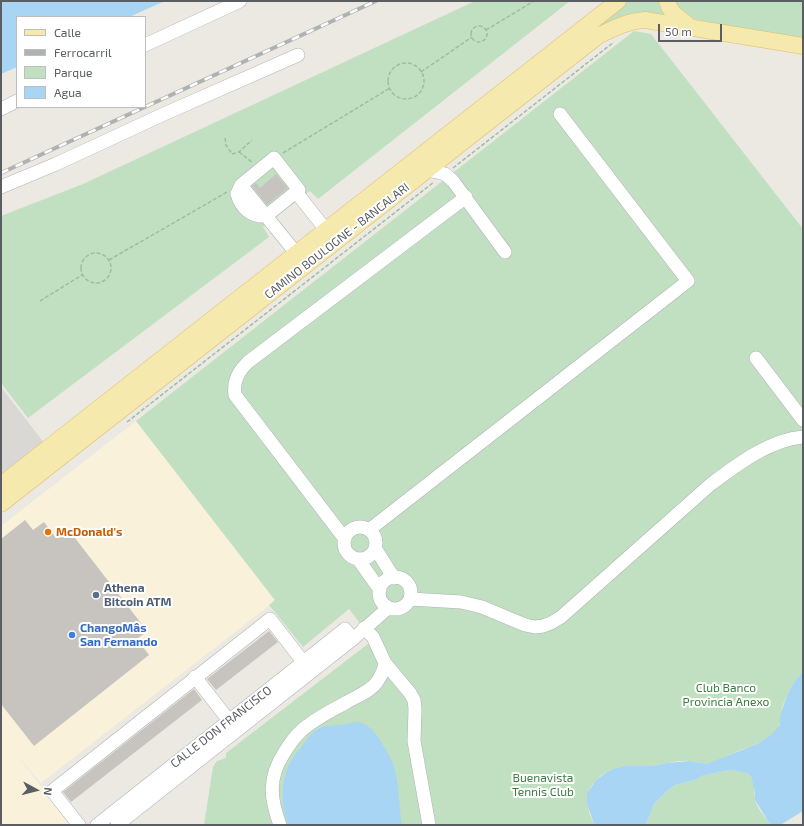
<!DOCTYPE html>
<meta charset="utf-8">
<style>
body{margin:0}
#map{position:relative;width:804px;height:826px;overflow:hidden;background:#ebe9e2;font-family:"Exo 2",sans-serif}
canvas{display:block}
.frame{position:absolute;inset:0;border:2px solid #5a5d61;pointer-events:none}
.legend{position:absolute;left:16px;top:16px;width:130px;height:92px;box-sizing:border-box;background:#fff;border:1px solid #bdbec0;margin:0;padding:5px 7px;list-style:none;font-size:12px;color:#5a5d61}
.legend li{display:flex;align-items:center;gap:8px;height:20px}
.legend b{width:20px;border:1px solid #bdbec0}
.north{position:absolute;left:16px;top:770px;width:40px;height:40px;-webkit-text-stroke:3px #fff;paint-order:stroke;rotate:97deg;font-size:11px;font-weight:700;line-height:16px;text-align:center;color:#5a5d61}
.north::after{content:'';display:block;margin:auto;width:14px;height:18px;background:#5a5d61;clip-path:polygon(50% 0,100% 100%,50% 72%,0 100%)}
.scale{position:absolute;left:658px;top:24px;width:64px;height:18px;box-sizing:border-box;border:2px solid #5a5d61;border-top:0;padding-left:5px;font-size:12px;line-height:14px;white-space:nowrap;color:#5a5d61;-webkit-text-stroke:3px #fff;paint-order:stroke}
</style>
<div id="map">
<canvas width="804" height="826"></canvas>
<div class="frame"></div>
<ul class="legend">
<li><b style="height:5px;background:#f5e9ad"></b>Calle</li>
<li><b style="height:5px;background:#b0b1b1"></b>Ferrocarril</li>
<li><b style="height:11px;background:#c1e0c1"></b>Parque</li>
<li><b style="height:11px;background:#a9d5f4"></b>Agua</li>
</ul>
<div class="north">N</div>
<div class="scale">50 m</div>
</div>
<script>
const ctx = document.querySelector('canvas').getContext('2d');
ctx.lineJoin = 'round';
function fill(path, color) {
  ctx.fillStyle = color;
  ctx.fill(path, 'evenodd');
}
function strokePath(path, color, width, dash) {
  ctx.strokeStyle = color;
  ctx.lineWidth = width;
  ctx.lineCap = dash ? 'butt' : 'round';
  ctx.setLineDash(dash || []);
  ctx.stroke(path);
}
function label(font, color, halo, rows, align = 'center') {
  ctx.font = font + ' "Exo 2",sans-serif';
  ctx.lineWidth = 4;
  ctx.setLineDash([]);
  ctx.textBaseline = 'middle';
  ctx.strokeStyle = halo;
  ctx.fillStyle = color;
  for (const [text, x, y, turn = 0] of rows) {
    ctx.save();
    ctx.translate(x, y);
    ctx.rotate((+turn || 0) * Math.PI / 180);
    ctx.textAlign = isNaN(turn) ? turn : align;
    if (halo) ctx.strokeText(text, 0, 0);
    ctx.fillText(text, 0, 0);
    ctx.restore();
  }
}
fill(new Path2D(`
 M136,421L275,601L41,783L14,752L72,825H1V526Z`), '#f9f1d9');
fill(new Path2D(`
 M1,387L45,444L1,478Z`), '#dad8d4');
fill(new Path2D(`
 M475,1H570L318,199L310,191L263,227L269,237L28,418L1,383V216L83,184Z
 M622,1H662L666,14H639L335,228Z
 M672,1H803V39H793L693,19L684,14Z
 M634,31L651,34L803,229V671C794,683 786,694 782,708C781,714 781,721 779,726C776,734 765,739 758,743C752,747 745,748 738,751C728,755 718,762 707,764C701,764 695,761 689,761C677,760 665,764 653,766C641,767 629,765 617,768C588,776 580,801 595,825H204L213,767L217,761L226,758V753L373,640L349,609L303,647L269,605L275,600L136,421Z
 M731,770C736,771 746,771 750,775C756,781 754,792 755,799C756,807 767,821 773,825H646L654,804L667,791L675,785L695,780L704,775Z`), '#c1e0c1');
fill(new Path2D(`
 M1,1H165L129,17H17V67L1,74Z
 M803,671V811L782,824L772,825L768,821L755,800V792L751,776L747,773L731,770L704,775L695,780L675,785L667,791L654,804L646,825L594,824L587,804V794L596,780L607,772L616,768L627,766H653L667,763L690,761L707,764L757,744L771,735L780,725V716L787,695L793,684Z
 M354,722C366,722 371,728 378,737C383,745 388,753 392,761C400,781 398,804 402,825H289C280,810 281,781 289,765C292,758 298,751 303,745C307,739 312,732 318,729C328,723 342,727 354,722Z`), '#a9d5f4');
fill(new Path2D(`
 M276,174L288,188L267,205L252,186L256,183L260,188Z
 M25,520L33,530L44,522L56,538L68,529L147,631L137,639L149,655L34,746L1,704V539Z
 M269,631L278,642L216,690L207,679Z
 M194,689L202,700L71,802L63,792Z`), '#c7c4bf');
const minor = new Path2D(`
 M145,45L240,1
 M1,109L17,101
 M428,170L445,174L453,181L505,252
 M241,185L237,194C241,208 251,217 266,216L296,253
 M1,187L56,164L164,114L298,55
 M296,192L299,190L274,158L241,185L266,216L296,192L326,230
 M756,358L803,420
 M344 543a16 16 0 1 1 32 0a16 16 0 1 1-32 0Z
 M369,530L688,281L560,114
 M345,539L235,395C233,381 238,372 248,362L466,197
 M375,548L394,578
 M358,559L380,590
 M379 593a16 16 0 1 1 32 0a16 16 0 1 1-32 0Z
 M410,599L461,602L482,607L525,625L535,627L543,626L551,623L561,617L711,484C738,464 769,440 803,437
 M364,628L373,637L385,663L410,693L414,700L415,709L414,741L429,825
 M195,677L234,727
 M79,825L52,791L270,619L311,672
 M97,825L345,629L353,639
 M117,825L353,639L388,608
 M280,825C270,798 268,778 284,753C289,745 294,737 301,731C314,719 331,711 347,702C357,696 370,692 377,682C381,676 384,670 385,663`);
const major = new Path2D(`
 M667,1C670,13 679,18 688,25
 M1,485L618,1
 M1,504L598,36C614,28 628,21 645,20L803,46`);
strokePath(minor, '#b0b2b6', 14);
strokePath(major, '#e0bd66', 17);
strokePath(new Path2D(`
 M471 34a8 8 0 1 1 16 0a8 8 0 1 1-16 0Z
 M486,30L534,1
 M388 81a18 18 0 1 1 36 0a18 18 0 1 1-36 0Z
 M421,72L472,37
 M225,138L226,145L232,154L239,152L252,140
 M239,152L253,163
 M283,153L390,88
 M453,168L614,42
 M81 268a15 15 0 1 1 30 0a15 15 0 1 1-30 0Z
 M109,260L227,192
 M40,301L82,275
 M127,422L434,182`), '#9abea4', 1.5, [4, 2]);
strokePath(minor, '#fff', 13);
strokePath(major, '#f5e9ad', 16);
const rail = new Path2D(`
 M1,173L376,1`);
strokePath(rail, '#b0b1b1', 4);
strokePath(rail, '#fff', 2.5, [8]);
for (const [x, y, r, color] of [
 [48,532,4,"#e8710a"],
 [96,595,4,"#5c6f8a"],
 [72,635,4,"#3f7fe0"]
]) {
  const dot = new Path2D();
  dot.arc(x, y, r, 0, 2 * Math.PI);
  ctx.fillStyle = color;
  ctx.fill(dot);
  strokePath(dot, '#fff', 1.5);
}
label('12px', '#5a5d61', '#fff', [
 ["CAMINO BOULOGNE - BANCALARI",337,241,-38],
 ["CALLE DON FRANCISCO",221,727,-38]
]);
label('bold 12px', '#c56008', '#fff', [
 ["McDonald's",56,532]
], 'left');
label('bold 12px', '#4e5e75', '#fff', [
 ["Athena",104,588],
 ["Bitcoin ATM",104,602]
], 'left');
label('bold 12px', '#366cbe', '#fff', [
 ["ChangoMâs",80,628],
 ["San Fernando",80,642]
], 'left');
label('12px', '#3e7d40', '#fff', [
 ["Club Banco",726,688],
 ["Provincia Anexo",726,702],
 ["Buenavista",543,778],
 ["Tennis Club",543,792]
]);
</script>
